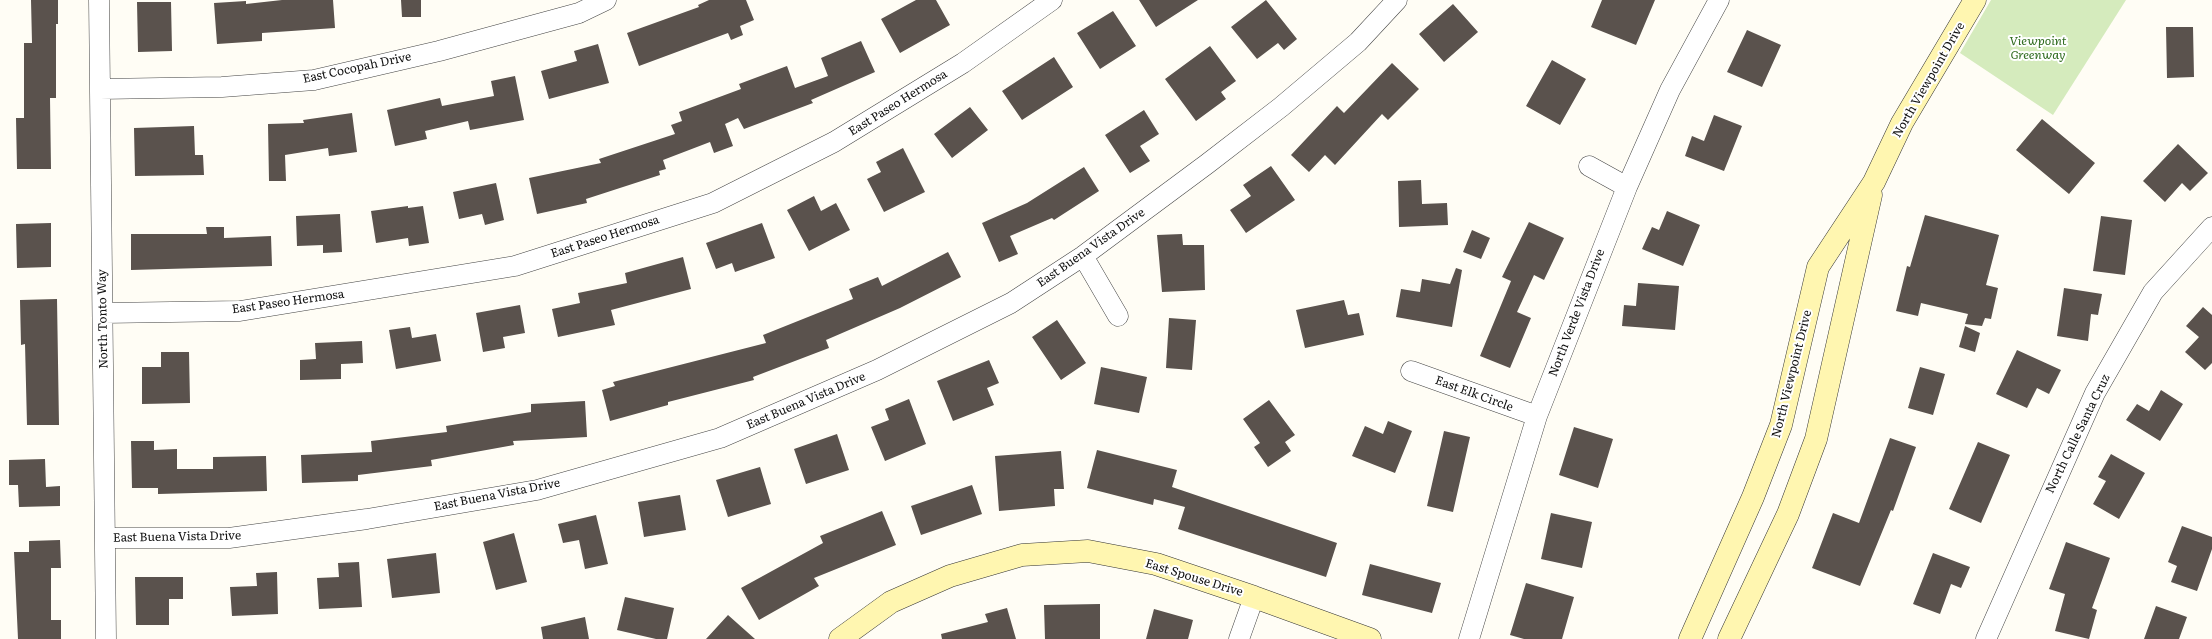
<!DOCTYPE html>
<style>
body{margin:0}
canvas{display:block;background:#fffdf5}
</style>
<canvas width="2212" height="639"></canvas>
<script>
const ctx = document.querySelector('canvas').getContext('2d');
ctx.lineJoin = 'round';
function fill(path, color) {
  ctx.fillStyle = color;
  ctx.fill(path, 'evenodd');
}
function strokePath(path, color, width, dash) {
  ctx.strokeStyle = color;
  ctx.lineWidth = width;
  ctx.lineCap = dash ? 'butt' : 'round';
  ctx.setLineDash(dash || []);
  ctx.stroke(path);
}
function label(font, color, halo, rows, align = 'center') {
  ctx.font = font + ' Literata,serif';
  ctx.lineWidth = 4;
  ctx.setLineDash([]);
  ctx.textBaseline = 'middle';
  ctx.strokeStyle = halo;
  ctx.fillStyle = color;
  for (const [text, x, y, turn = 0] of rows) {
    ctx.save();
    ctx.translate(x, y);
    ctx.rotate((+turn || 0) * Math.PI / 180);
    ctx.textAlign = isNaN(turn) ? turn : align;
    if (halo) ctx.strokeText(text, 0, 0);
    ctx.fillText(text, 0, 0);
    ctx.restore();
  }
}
fill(new Path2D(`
 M1991,0H2126L2053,115L1960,53Z`), '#d5ebbd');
fill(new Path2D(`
 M31,0H58V24H56V98H50L51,169H17L16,118H24V43H32Z
 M282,0H333L335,28L262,33V41L217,44L214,3L246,1V4Z
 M401,0H421V17H402Z
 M709,0H746L754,20L740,26L743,35L731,40L728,33L639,66L627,33L699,7L698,5Z
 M916,0H936L950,25L900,53L881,19Z
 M1139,0H1198L1156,27Z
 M1266,0L1297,39L1284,50L1278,43L1257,59L1231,27Z
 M1602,0H1655L1636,45L1591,27Z
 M137,2H171L172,51L138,52Z
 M1453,4L1478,32L1444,62L1419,34Z
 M1113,11L1136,46L1100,69L1077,33Z
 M2166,27H2193L2194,77L2167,78Z
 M1747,30L1781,45L1762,87L1727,72Z
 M861,41L875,72L811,100L813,103L744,129L738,118L725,124L733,146L714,153L710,142L663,160L666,169L659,171L660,175L586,199L587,203L537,214L529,178L601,163L599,159L675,134L671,125L682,121L679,112L741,89L739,84L787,66L795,88L828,76L821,58Z
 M598,44L609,83L549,99L541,71L577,61L574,51Z
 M1210,46L1236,81L1221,92L1226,99L1196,121L1165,79Z
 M1054,57L1073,87L1022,120L1002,91Z
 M1552,60L1586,79L1560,125L1526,106Z
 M1392,63L1419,89L1388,120L1382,114L1335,165L1325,155L1309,172L1291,155L1337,106L1344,113Z
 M515,76L524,120L470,130L468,121L425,131L427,139L395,146L387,110L440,98L442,106L494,96L491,81Z
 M970,107L988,130L952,158L934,134Z
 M1144,110L1159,134L1140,146L1150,161L1130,173L1105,135Z
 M352,113L357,152L329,156L328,148L285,155L286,181H269L268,124L304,123L303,120Z
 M1714,115L1742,126L1724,171L1685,156L1692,136L1704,141Z
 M2042,119L2095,163L2069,194L2016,150Z
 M194,126L195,155H203L204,175L135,176L134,128Z
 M2178,144L2208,173L2190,191L2182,183L2165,202L2143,181Z
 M903,148L925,192L884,212L867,179L881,172L876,162Z
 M1271,166L1295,200L1246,233L1230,210L1251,196L1243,185Z
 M1084,167L1099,191L1054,220L1052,218L1010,236L1018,254L999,262L982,223L1027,203Z
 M1421,180L1422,204L1447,203L1448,225L1399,227L1398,181Z
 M496,183L504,220L485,225L482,214L459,219L453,192Z
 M814,196L821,211L836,203L850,230L809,251L787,210Z
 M408,206V208L423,206L429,243L409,246L408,238L376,243L371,211Z
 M1667,211L1700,225L1683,266L1642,249L1652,227L1659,230Z
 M340,214L342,252L323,253V245L297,246L296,216Z
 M1925,215L1999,235L1986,285L1998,288L1991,319L1985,318L1982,326L1965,324L1968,314L1921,303L1918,316L1896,311L1907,266L1910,267Z
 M2101,216L2132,220L2125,275L2093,271Z
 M1529,222L1564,238L1544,280L1534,275L1517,312L1531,318L1510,368L1480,356L1511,281L1502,277Z
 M51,223V267L17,268L16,224Z
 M762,223L775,258L735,272L732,263L716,269L706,243Z
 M206,227H224V238L271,236L272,266L131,270V234H207Z
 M1472,230L1490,238L1481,259L1463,252Z
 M1182,234L1183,245H1204L1205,290L1162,292L1157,235Z
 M948,252L961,277L900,308L826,340L829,348L753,377L754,380L668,402V405L610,421L602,390L615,386L613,382L766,343L763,335L853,299L849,289L878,277L882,286Z
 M683,257L691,289L611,310L615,325L558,337L552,309L580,303L578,293L627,283L625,273Z
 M1456,268L1462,270L1452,327L1396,317L1401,289L1420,292L1422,279L1450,284Z
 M1638,283L1679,286L1675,330L1622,326L1624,305L1636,306Z
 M2064,288L2102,294L2098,315L2091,314L2088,341L2057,336Z
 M57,299L59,425H27L25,344L21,345L20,300Z
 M1344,300L1348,315L1359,313L1364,335L1305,348L1296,310Z
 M520,305L525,333L503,337L505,348L483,352L476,313Z
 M2203,307L2212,315V363L2205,370L2185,352L2199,337L2186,326Z
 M1169,318L1196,320L1192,370L1166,368Z
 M1057,320L1086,363L1061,380L1032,337Z
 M1965,326L1980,333L1975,352L1959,347Z
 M410,327L412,338L436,334L441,361L396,369L389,330Z
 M362,341L363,363L341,364V379L300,380V360L316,359L315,343Z
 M2017,350L2061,370L2049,394L2037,388L2027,408L1996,394Z
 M161,352H189L190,403L142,404V367H161Z
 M989,360L999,383L987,388L994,405L953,421L937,381Z
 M1101,367L1147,377L1139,413L1094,404Z
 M1920,367L1945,374L1933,415L1908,408Z
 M2161,390L2183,404L2160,441L2126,420L2137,404L2149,411Z
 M909,399L926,444L885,461L871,427L889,420L885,409Z
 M1269,400L1295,435L1285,442L1291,451L1268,467L1254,447L1260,443L1243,419Z
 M585,401L587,437L513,441L514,445L431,460L432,466L358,475V481L302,483L301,455L372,452L371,441L447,432L446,426L531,412V404Z
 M1388,421L1412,431L1395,473L1352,456L1365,426L1383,434Z
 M1574,427L1613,439L1598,488L1559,475Z
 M1444,431L1470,437L1453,512L1427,506Z
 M837,434L849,470L806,484L794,449Z
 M1890,438L1916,447L1893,511L1891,510L1860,586L1812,568L1833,513L1859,523Z
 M131,441H154V450L177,449V469H213V457L266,456L267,491L158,494V488H132Z
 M1978,442L2010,455L1981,523L1949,509Z
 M1097,450L1177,470L1172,487L1337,543L1326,577L1178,529L1185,507L1154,499L1153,505L1087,488Z
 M1061,451L1064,489H1054L1055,506L999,511L995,456Z
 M2111,454L2145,473L2119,519L2093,504L2106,481L2098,477Z
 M45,459L46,487L60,486V506L19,507L18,485H9V460Z
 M760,467L771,504L728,517L716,480Z
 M972,485L982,514L921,535L911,506Z
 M680,495L686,530L644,537L638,502Z
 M882,511L896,545L814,578L819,586L759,620L741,588L823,543L820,536Z
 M1551,513L1592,522L1582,568L1541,559Z
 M596,515L608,564L585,569L579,540L563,543L558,524Z
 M2182,526L2212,537V549L2197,591L2171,582L2177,566L2168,562Z
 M514,533L527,582L496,590L483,542Z
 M60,540L61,568H51V620H61V639H18L14,552H29V541Z
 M2066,542L2110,558L2092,608L2097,610L2089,639L2055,631L2065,594L2049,589Z
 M436,553L440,593L392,598L387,559Z
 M1933,553L1970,567L1961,588L1951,584L1940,614L1913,604Z
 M359,562L362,607L319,609L317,578L339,577L338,563Z
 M1370,564L1441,583L1432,613L1362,595Z
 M277,572L278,614L232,616L230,587L257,586L256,573Z
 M135,577H183V599H169V625H136Z
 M1526,583L1574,597L1562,639H1524L1510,635Z
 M625,597L674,608L667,639H656L617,630Z
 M1100,604V639H1045L1044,605Z
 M2156,606L2187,617L2179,639H2144Z
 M1007,608L1016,639H942L941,634L988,622L985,614Z
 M1154,609L1193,620L1188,639H1146Z
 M728,615L755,639H706Z
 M585,617L589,639H543L541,627Z`), '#5a524d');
const street = new Path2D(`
 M99,0L106,639
 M100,89L222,87L314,80L439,51L579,13L606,0
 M1589,166L1627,187
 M1083,256L1118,316
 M103,313L240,311L515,266L713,203L834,142L963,63L1052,0
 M1411,371L1537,416
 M105,538H229L367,519L537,490L720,438L877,370L1011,303L1083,256L1207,164L1281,107L1358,42L1397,0
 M1239,639L1254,597
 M1469,639L1537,416L1627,187L1670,90L1719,0
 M1986,639L2095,393L2153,292L2212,227`);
const secondary = new Path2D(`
 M840,639L891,602L950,576L1022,555L1088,551L1156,564L1254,597L1370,639
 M1690,639L1753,497L1781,425L1818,267L1874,182L1902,123L1975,0
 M1729,639L1788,514L1816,439L1871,195`);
strokePath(street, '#444', 21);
strokePath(secondary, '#333', 23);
strokePath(street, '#fff', 20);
strokePath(secondary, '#fff6b0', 22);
label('italic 12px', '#2f6b1f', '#fff', [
 ["Viewpoint",2038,41],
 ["Greenway",2038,55]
]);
label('12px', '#111', '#fff', [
 ["East Cocopah Drive",357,68,-12],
 ["North Viewpoint Drive",1929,80,-60],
 ["East Paseo Hermosa",898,103,-32],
 ["East Paseo Hermosa",605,237,-18],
 ["East Buena Vista Drive",1091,248,-35],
 ["East Paseo Hermosa",288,302,-8],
 ["North Verde Vista Drive",1577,313,-69],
 ["North Tonto Way",103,319,-91],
 ["North Viewpoint Drive",1792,374,-76],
 ["East Elk Circle",1474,394,20],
 ["East Buena Vista Drive",806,401,-23],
 ["North Calle Santa Cruz",2078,434,-64],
 ["East Buena Vista Drive",497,495,-11],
 ["East Buena Vista Drive",177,537,-1],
 ["East Spouse Drive",1194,578,17]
]);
</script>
